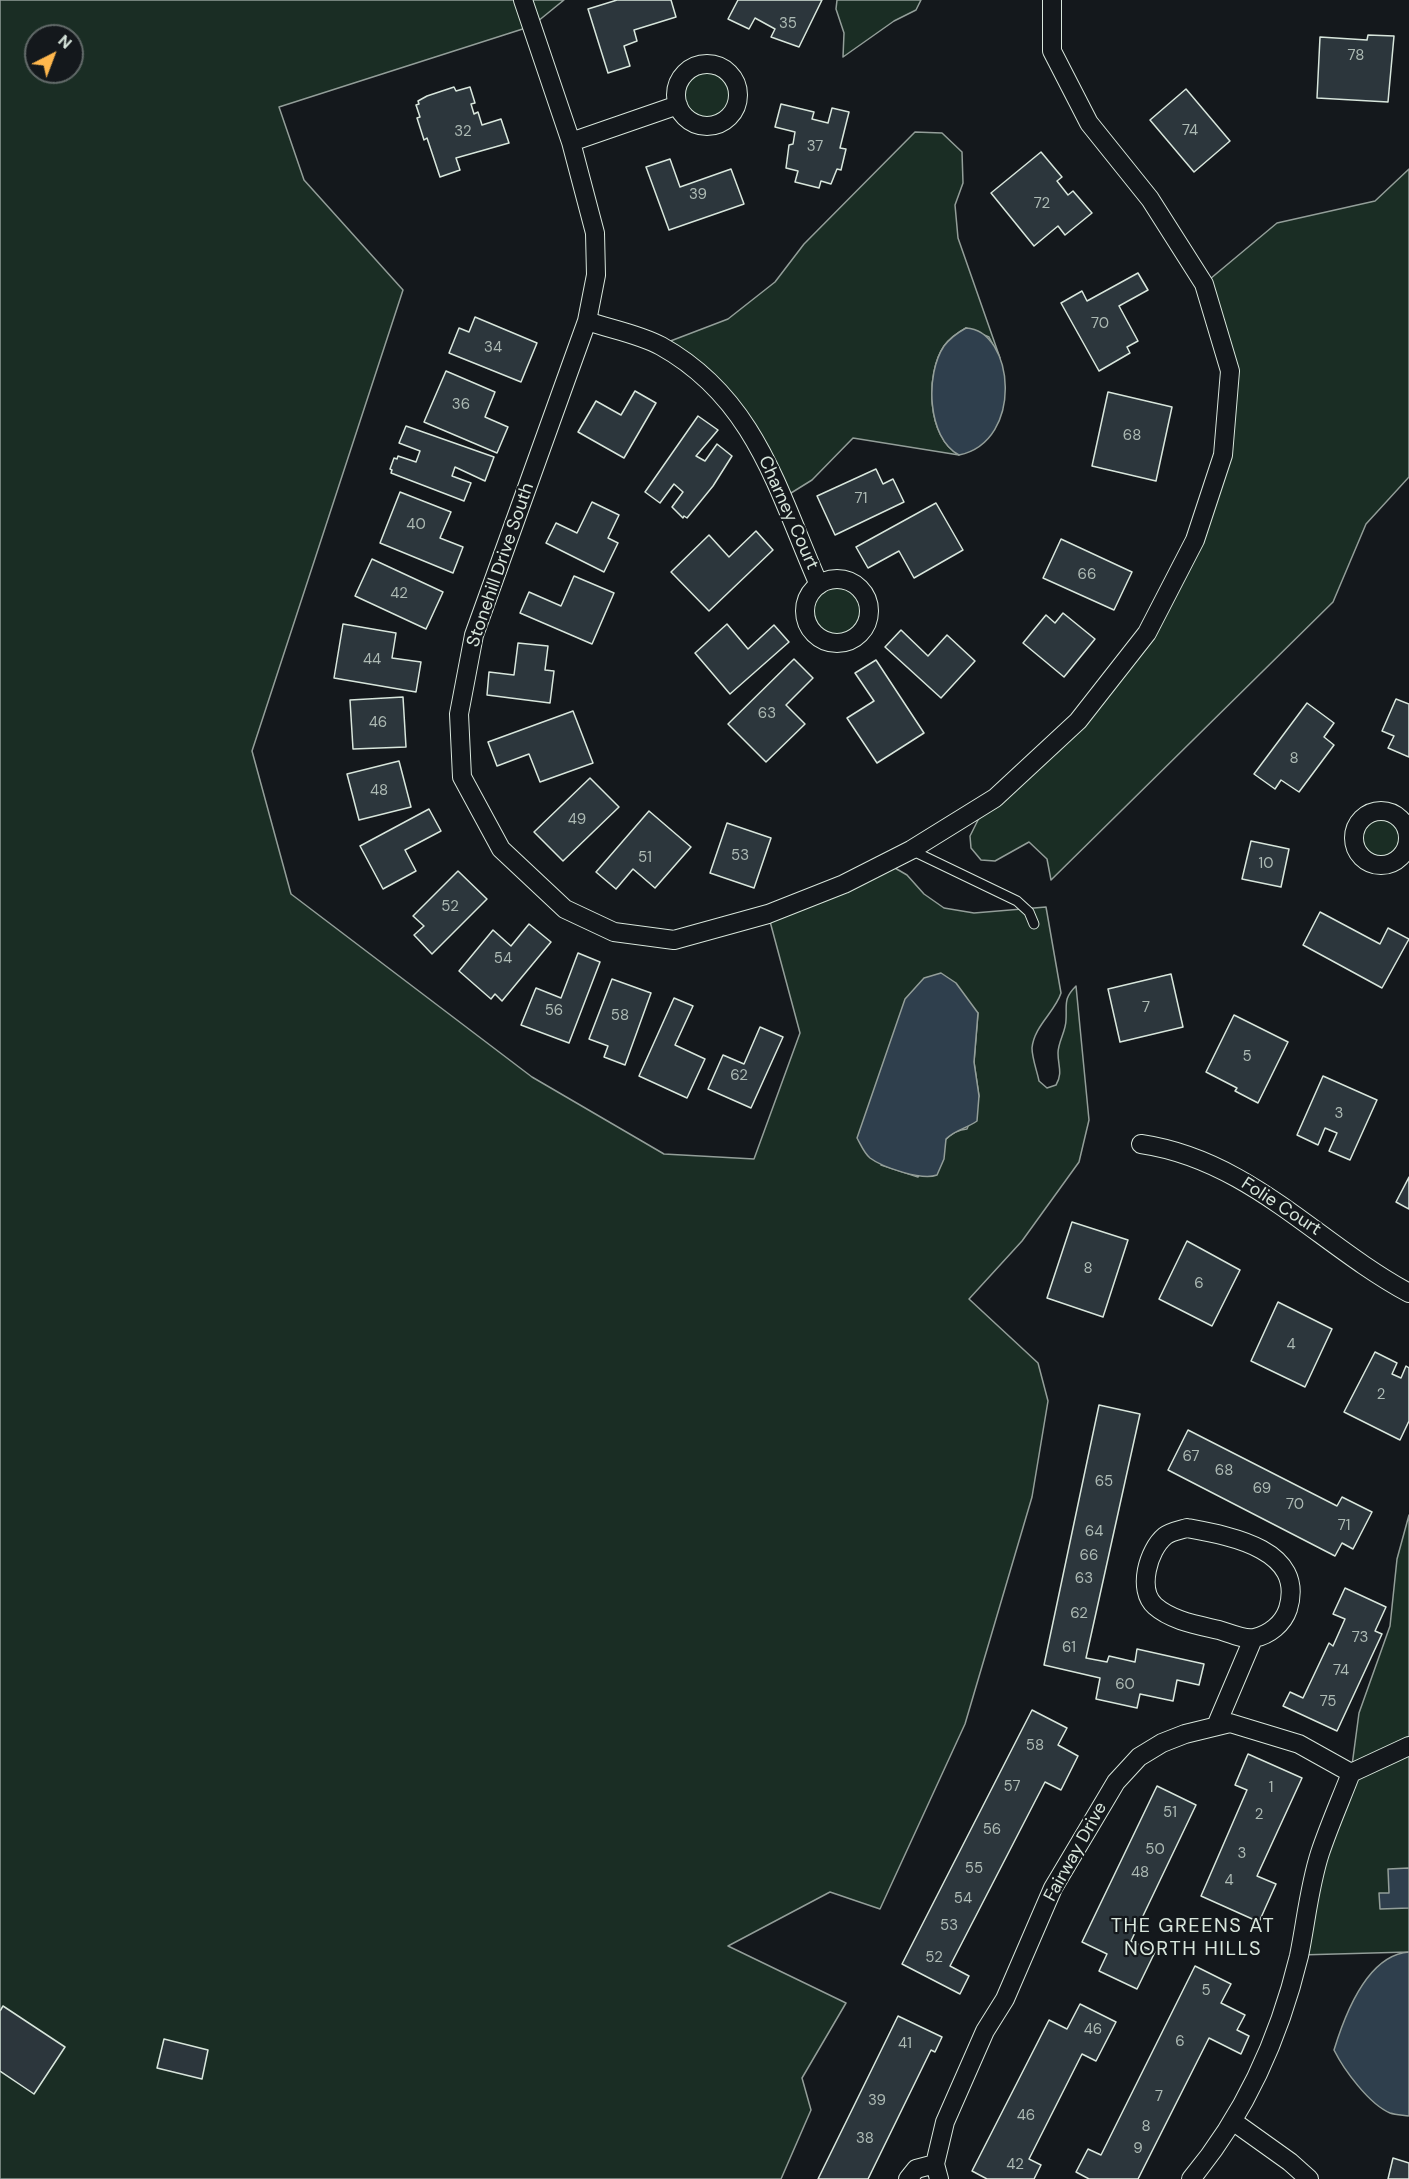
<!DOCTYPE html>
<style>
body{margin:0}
#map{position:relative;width:1409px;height:2179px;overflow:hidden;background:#14181c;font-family:"DM Sans",sans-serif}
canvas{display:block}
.north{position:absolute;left:24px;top:24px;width:60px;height:60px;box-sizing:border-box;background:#14181c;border:2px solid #626a69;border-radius:50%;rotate:42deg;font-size:16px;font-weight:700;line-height:24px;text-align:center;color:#d8e6dc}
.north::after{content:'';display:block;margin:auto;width:21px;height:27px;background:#ffb74d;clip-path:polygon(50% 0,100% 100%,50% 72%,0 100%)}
</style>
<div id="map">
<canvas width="1409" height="2179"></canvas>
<div class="north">N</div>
</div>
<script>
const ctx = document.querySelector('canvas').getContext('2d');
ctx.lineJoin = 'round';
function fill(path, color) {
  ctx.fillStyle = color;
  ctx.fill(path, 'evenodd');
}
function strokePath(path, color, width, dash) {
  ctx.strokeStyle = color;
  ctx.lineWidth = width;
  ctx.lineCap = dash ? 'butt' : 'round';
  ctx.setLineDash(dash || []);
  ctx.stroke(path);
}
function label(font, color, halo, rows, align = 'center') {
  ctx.font = font + ' "DM Sans",sans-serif';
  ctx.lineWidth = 4.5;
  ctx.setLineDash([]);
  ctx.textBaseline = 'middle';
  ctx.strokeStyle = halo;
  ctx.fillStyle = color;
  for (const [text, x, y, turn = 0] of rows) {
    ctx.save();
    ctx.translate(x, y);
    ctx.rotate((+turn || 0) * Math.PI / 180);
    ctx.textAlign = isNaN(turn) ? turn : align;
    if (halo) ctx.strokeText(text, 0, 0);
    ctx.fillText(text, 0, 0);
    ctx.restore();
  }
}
const green = new Path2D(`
 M0,0H564L532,26L279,107L304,180L403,290L252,751L291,894L532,1077L664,1154L754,1159L800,1033L768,914L888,864L907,875L924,894L944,908L974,913L1046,907L1061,993C1055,1012 1034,1026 1032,1048C1032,1058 1037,1071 1039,1081L1047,1088L1056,1085C1063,1073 1058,1066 1058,1053C1058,1042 1066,1031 1066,1020C1067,1004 1063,999 1076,986L1089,1120L1079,1162L1022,1241L969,1299L1038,1363L1048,1401L1032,1497L965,1724L880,1909L830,1892L728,1946L846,2003L802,2078L811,2110L781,2179H0ZM36,36H72V72H36ZM978,1013L974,1062L979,1096L967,1129C944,1130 931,1160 918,1177L881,1165Z
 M837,0H921L916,10L894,21L843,57L844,33L836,9Z
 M676 95a31 31 0 1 1 62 0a31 31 0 1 1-62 0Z
 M915,132L942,133L962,152L963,183L955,205L958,238L1000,358L989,337L966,328C957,333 950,338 944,346C925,374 927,438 959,455L853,438L812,480L783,498L742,418L660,345L728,319L775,282L804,244Z
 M1409,169V477L1366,524L1333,602L1051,880L1047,859L1029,842L995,861L981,860L971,848L970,836L982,812L1078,721L1147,633L1223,455L1230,371L1204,284L1277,223L1375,201Z
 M805 611a32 32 0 1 1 64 0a32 32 0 1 1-64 0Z
 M1354 838a27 27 0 1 1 54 0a27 27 0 1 1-54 0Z
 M1409,1515V1952L1299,1955L1351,1773L1359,1713L1390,1626L1397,1559Z`);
fill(green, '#1a2d24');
strokePath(green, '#939e99', 1.5);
const water = new Path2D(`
 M966,328C1014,330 1025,441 959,455C927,438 925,374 944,346C950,338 957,333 966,328Z
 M941,973L956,983L978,1013L974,1062L979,1096L977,1121C966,1129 956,1129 946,1139L944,1159L937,1175C922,1181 882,1167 870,1158C864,1153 861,1145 857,1138L905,999L924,978Z
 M1409,1868V1908L1380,1909L1379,1893H1389L1388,1869Z
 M1409,1952V2116C1403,2115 1396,2115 1390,2113C1369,2104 1344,2070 1334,2050C1345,2014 1367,1955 1409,1952Z`);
fill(water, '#2f3f4d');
strokePath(water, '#939e99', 1.5);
const building = new Path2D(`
 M617,0H671L676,17L634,30L637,41L624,46L630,66L608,73L588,9Z
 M738,0H822L799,47L771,37L775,29L755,18L749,29L728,19Z
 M1368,35L1394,36L1388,102L1317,98L1320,37L1367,40Z
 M454,87L456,91L470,87L475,103L471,104L474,114L478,112L482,125L501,119L509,143L456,158L460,170L440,177L427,138L424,140L417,118L420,117L416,105L419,104L418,101L427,96Z
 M1186,89L1230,141L1194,172L1150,120Z
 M781,104L814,112L812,119L828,123L832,108L849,112L840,148L846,149L841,170L837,169L831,184L821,181L819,188L795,182L798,171L786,168L789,145L793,144L795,132L775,127Z
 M1041,152L1062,177L1057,181L1068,195L1073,191L1092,213L1065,235L1058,226L1034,246L991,193Z
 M670,159L680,187L731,169L744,204L669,230L646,167Z
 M1138,273L1148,290L1119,306L1138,341L1127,347L1130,353L1099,371L1061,303L1082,291L1087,301Z
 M475,317L537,343L521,382L449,353L459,328L469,332Z
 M446,371L495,392L485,417L508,427L497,453L424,422Z
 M635,391L656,403L624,458L578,432L596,401L621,415Z
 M1108,392L1172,407L1156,481L1092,466Z
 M698,416L718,430L696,456L705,461L717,444L732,456L713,486L687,518L684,516L683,518L672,507L683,492L674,484L660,503L645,492Z
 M406,426L494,457L485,481L455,467L452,476L471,483L464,501L391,473L392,470L390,469L394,458L397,459L398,456L416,462L420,451L399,443Z
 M876,469L883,484L893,479L904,502L835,535L817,496Z
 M400,492L451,512L440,538L463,547L453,573L380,543Z
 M592,502L619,515L608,538L618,543L604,572L546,543L556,523L577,533Z
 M936,503L963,550L914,578L899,551L868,568L856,547Z
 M756,531L773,550L709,611L671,572L709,535L729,557Z
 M1061,539L1132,572L1114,610L1043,578Z
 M372,559L443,592L426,629L355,596Z
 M574,576L614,593L592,644L520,613L529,592L561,606Z
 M1063,613L1095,639L1064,677L1023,643L1046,615L1055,623Z
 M343,624L396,633L392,658L421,662L416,692L334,678Z
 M727,624L748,649L774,625L789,642L730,694L695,653Z
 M901,630L928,656L947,635L975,661L941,698L885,647Z
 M518,643L548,646L545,670L554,671L550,703L487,695L489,672L514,675Z
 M794,659L813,678L786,705L805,724L766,762L728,724Z
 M876,660L924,733L877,763L847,718L874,701L855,673Z
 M403,697L406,747L353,749L350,700Z
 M1396,699L1409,704V757L1388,748L1394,736L1382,731Z
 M1307,703L1334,723L1324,737L1334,745L1299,792L1281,780L1275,789L1254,774Z
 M573,711L593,763L540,782L529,754L497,766L488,742Z
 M399,761L411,807L359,820L347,774Z
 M590,778L619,807L563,861L534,832Z
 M429,809L441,831L405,850L416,871L383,889L360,846Z
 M649,811L691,847L655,888L633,869L616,889L596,872Z
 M727,823L771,838L754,888L710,873Z
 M1251,841L1289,849L1281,887L1242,879Z
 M458,871L487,899L432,954L414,935L424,926L413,916Z
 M1320,912L1380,944L1388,928L1409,939L1382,988L1303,945Z
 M529,924L551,942L502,1001L495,994L491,999L459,971L493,930L511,946Z
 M578,953L600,962L569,1043L521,1025L536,988L561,998Z
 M1171,974L1183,1027L1120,1042L1108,989Z
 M612,979L651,993L625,1065L604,1057L608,1046L589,1039Z
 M674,998L693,1006L675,1045L705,1059L687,1098L639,1076Z
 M1234,1015L1288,1042L1258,1103L1235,1091L1237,1088L1206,1072Z
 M760,1027L783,1037L751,1108L708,1089L723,1055L744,1064Z
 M1323,1076L1377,1100L1350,1160L1329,1151L1337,1133L1325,1128L1318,1145L1297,1135Z
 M1409,1177V1209L1396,1202Z
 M1072,1222L1128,1240L1103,1317L1047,1298Z
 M1187,1241L1240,1270L1212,1326L1159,1299Z
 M1278,1302L1332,1329L1305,1387L1251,1361Z
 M1375,1352L1397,1363L1392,1374L1401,1378L1406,1366L1409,1368V1421L1400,1440L1344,1412Z
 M1099,1405L1140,1414L1086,1658L1107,1662L1109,1656L1135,1662L1137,1649L1204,1664L1199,1685L1177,1680L1173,1701L1140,1694L1137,1708L1096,1699L1100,1678L1044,1665Z
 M1188,1430L1337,1506L1342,1497L1372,1512L1353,1549L1342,1543L1335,1556L1168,1470Z
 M1345,1588L1386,1607L1375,1631L1382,1634L1337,1731L1283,1706L1290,1692L1303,1698L1329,1643L1333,1646L1345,1619L1333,1614Z
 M1032,1710L1067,1728L1058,1745L1078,1756L1061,1790L1045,1782L950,1966L969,1976L960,1994L902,1964Z
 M1248,1754L1302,1778L1257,1876L1276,1884L1259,1922L1201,1896L1247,1790L1235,1785Z
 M1157,1786L1196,1805L1131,1941L1155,1952L1137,1989L1099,1971L1107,1954L1082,1942Z
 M1195,1966L1231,1984L1221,2003L1245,2015L1237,2030L1249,2036L1241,2054L1209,2038L1138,2179H1089L1076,2172L1088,2149L1101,2155Z
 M1080,2004L1116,2022L1096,2061L1082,2054L1029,2159L1041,2165L1034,2179H987L972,2171L1049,2020L1067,2029Z
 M3,2006L65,2047L34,2094L0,2071V2011Z
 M898,2016L942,2037L935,2052L931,2050L868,2179H818Z
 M164,2039L208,2050L202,2079L157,2068Z
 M1393,2158L1409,2163V2179H1388Z`);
fill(building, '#2c363c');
strokePath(building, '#d8e6dc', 1.5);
const service = new Path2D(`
 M911,850L1017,901L1029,912L1034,924`);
const minor = new Path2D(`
 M523,0L571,142L595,233L596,275L587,321L474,635L459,714L462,777L501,849L565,909L614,932L674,940L768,914L844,884L911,850L995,798L1078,721L1147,633L1195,540L1223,455L1230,371L1204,284L1150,199L1089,123L1052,51V0
 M676 95a31 31 0 1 1 62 0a31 31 0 1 1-62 0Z
 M571,142L678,105
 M587,321C610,329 639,334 661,346C756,399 778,492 819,585
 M805 611a32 32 0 1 1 64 0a32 32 0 1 1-64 0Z
 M1354 838a27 27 0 1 1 54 0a27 27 0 1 1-54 0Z
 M1141,1144C1250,1160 1318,1244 1409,1293
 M1187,1528C1230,1536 1306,1549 1288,1609C1283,1624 1269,1635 1254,1638C1245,1640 1229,1633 1219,1630C1198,1625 1172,1621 1155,1606C1137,1590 1148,1550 1165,1536C1170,1532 1180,1530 1187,1528Z
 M1216,1726L1253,1639
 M1234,2122L1290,2162L1309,2179
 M908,2179L916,2169L935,2164
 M939,2179L935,2164L945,2122L985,2031L1005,1999L1053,1888L1116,1782L1139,1757L1162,1743L1185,1734L1230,1723L1299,1744L1351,1773
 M1191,2179C1246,2113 1279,2039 1299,1956C1306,1922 1309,1887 1320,1853C1329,1826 1341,1799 1351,1773L1409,1746`);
strokePath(service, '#d8e6dc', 11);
strokePath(minor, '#d8e6dc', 20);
strokePath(service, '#14181c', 9);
strokePath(minor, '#14181c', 18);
label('15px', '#adbab4', null, [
 ["35",788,24],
 ["78",1356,56],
 ["74",1190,131],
 ["32",463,132],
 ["37",815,147],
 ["39",698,195],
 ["72",1042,204],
 ["70",1100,324],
 ["34",493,348],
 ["36",461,405],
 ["68",1132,436],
 ["71",861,499],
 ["40",416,525],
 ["66",1087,575],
 ["42",399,594],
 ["44",372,660],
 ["63",767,714],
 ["46",378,723],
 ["8",1294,759],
 ["48",379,791],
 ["49",577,820],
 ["53",740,856],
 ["51",645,858],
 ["10",1266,864],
 ["52",450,907],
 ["54",503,959],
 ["7",1146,1008],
 ["56",554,1011],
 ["58",620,1016],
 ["5",1247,1057],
 ["62",739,1076],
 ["3",1339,1114],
 ["8",1088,1269],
 ["6",1199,1284],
 ["4",1291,1345],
 ["2",1381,1395],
 ["67",1191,1457],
 ["68",1224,1471],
 ["65",1104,1482],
 ["69",1262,1489],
 ["70",1295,1505],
 ["71",1344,1526],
 ["64",1094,1532],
 ["66",1089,1556],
 ["63",1084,1579],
 ["62",1079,1614],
 ["73",1360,1638],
 ["61",1069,1648],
 ["74",1341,1671],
 ["60",1125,1685],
 ["75",1328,1702],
 ["58",1035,1746],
 ["57",1012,1787],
 ["1",1271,1788],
 ["51",1170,1813],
 ["2",1259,1815],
 ["56",992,1830],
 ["50",1155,1850],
 ["3",1242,1854],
 ["55",974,1869],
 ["48",1140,1873],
 ["4",1229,1881],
 ["54",963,1899],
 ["53",949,1926],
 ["52",934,1958],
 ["5",1206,1991],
 ["46",1093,2030],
 ["6",1180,2042],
 ["41",905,2044],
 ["7",1159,2097],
 ["39",877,2101],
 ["46",1026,2116],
 ["8",1146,2127],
 ["38",865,2139],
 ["9",1138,2149],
 ["42",1015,2165]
]);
label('18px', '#d8e6dc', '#14181c', [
 ["Charney Court",788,513,66],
 ["Stonehill Drive South",501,565,-71],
 ["Folie Court",1281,1207,33],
 ["Fairway Drive",1076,1852,-61]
]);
ctx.letterSpacing = '1.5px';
label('20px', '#d8e6dc', '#14181c', [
 ["THE GREENS AT",1193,1927],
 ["NORTH HILLS",1193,1950]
]);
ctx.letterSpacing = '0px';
</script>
